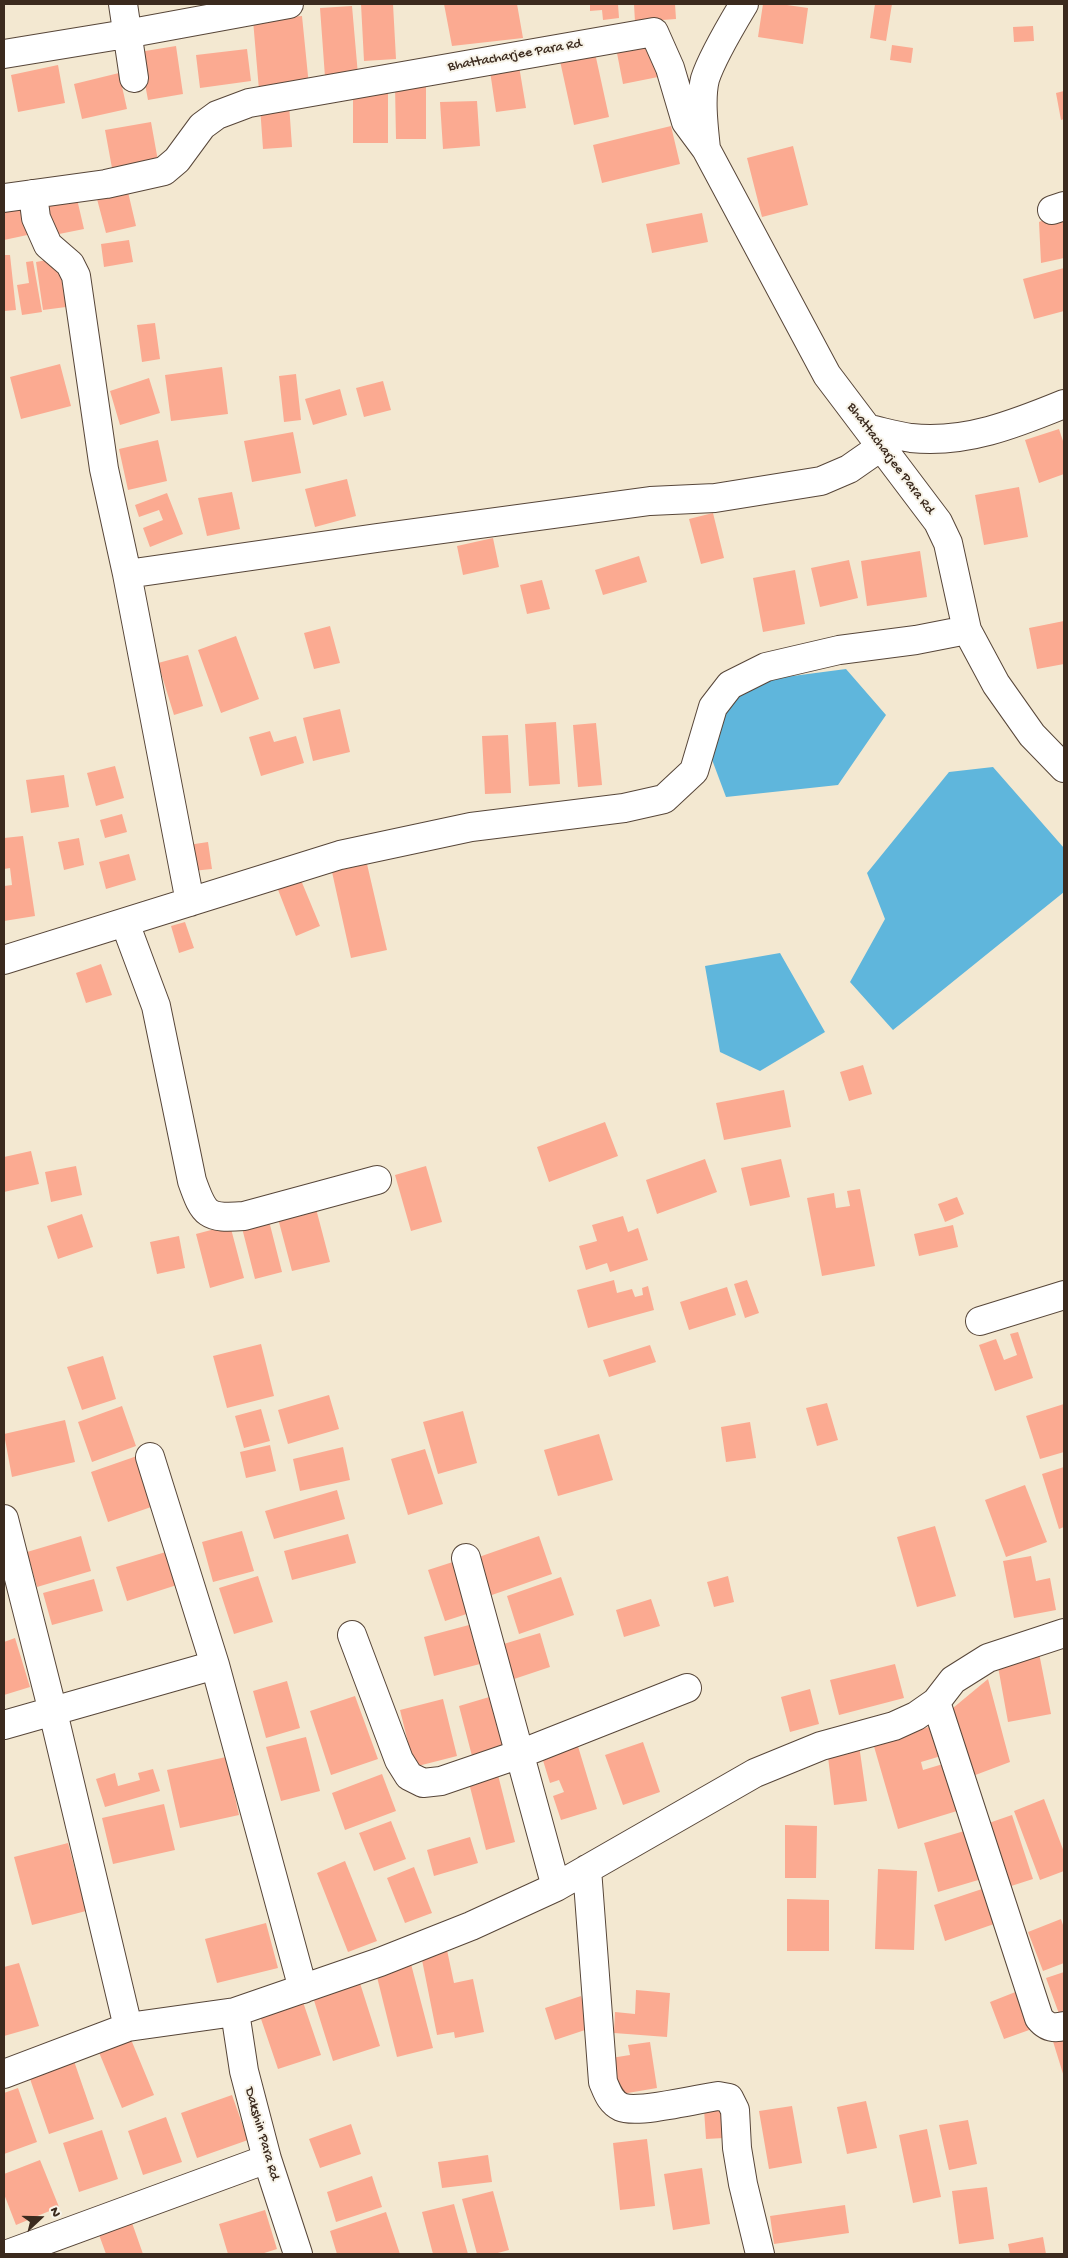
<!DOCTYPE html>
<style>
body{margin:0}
#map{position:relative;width:1068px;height:2258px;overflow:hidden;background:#f3e8d1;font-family:"Gochi Hand",sans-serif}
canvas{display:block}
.frame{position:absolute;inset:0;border:5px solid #3b2a1e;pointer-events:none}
.north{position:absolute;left:15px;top:2193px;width:50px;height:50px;-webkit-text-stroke:4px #f7f3e8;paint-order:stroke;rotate:69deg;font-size:14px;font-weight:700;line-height:20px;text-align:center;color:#3b2a1e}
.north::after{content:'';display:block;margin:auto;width:18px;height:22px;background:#3b2a1e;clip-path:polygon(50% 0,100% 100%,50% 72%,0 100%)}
</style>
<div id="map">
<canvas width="1068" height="2258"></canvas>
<div class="frame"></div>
<div class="north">N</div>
</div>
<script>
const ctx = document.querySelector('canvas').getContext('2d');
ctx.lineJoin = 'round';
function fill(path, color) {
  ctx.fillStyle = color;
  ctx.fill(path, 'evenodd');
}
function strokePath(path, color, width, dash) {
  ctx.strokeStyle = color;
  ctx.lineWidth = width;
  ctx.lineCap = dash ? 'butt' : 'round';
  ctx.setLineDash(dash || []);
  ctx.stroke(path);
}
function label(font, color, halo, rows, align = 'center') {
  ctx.font = font + ' "Gochi Hand",sans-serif';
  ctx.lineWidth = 4;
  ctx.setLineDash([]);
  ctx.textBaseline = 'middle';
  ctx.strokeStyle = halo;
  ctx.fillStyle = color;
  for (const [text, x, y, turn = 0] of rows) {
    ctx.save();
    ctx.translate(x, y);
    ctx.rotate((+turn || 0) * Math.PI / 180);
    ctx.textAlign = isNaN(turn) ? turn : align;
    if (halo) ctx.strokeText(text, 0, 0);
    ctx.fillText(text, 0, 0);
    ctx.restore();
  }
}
fill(new Path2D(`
 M846,669L886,715L838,785L726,797L702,733L709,687Z
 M993,767L1064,848V892L893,1030L850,982L885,919L867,873L949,772Z
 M780,953L825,1032L760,1071L720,1052L705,966Z`), '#5fb6dc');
fill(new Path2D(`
 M361,4H393L396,59L364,61Z
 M444,4H517L523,38L452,46Z
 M590,4H618L619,18L603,20L602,10L590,11Z
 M634,4H675L676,19L635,22Z
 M763,4H780L808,8L803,44L758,37Z
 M875,4H892L886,41L870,38Z
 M352,6L358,75L325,77L320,8Z
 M302,16L309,86L259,90L253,20Z
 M1033,26L1034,41L1014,42L1013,27Z
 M651,41L658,77L623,84L616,48Z
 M892,45L913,48L911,63L890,60Z
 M176,46L183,94L148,100L139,52Z
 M247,49L251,81L200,88L196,55Z
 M595,53L609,117L574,125L560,61Z
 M58,65L65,103L18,112L11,75Z
 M519,66L526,108L496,112L490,71Z
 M119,73L127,109L82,119L74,84Z
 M395,85H426V139H396Z
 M353,91H388V143H353Z
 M1064,91V119L1061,120L1056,93Z
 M477,101L480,146L443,149L440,102Z
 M289,104L292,147L263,149L260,106Z
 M151,122L158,161L112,168L105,130Z
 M671,126L680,164L602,183L593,145Z
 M793,146L808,205L762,217L747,158Z
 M128,192L136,226L106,233L97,199Z
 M77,199L84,229L49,236L42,206Z
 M24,203L32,234L4,240V206Z
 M1064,211V258L1041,263L1039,222Z
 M702,213L708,242L652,253L646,224Z
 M129,240L133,262L104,267L101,244Z
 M4,255H10L16,310L4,311Z
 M58,258L66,307L43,310L36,262Z
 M33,261L42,312L22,315L17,285L29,283L26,262Z
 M1064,268V311L1034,319L1023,279Z
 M155,323L160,359L142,362L137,325Z
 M60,364L71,406L21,419L10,377Z
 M222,367L228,414L171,421L165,375Z
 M296,374L301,420L284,422L279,376Z
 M149,378L160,413L120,425L110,391Z
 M383,381L391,410L364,417L356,388Z
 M340,389L347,415L313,425L305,399Z
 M1059,429L1064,444V474L1039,483L1025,440Z
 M293,432L301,473L252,482L244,441Z
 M158,440L167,481L128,490L119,449Z
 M347,479L356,516L315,527L305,489Z
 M1019,487L1028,537L984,545L975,495Z
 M232,492L240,529L207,536L198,498Z
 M167,493L183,534L150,547L143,528L163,520L159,510L139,517L135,505Z
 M713,513L724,558L701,564L689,519Z
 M493,538L499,567L463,575L457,546Z
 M920,551L927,597L867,606L861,561Z
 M639,556L647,582L603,595L595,570Z
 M849,560L858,598L820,607L811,568Z
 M795,570L805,624L763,632L753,578Z
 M542,580L550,609L527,614L520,585Z
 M1064,621V664L1037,669L1029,628Z
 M330,626L340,663L314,669L304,633Z
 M236,636L259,699L221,713L198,650Z
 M188,655L203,706L174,715L158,663Z
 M340,709L350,752L313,761L303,718Z
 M556,722L560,784L529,786L525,724Z
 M596,723L602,785L578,787L573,725Z
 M270,731L274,742L296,736L304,763L261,776L249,737Z
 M508,735L511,793L485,794L482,736Z
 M115,766L124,798L96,806L87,773Z
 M64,775L69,807L31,813L26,780Z
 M122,814L127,832L105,838L100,820Z
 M23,836L35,916L4,921V886L12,885L10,868L4,869V838Z
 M79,838L84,865L64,870L58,842Z
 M208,842L212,869L192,871L188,845Z
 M129,854L136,880L106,889L99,862Z
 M367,864L387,950L351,958L332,872Z
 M298,873L320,926L296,936L275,882Z
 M185,922L194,948L179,953L171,926Z
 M101,964L112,995L86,1003L76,973Z
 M863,1065L872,1094L849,1101L840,1072Z
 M784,1090L791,1127L724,1140L716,1103Z
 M605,1122L618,1156L549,1182L537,1147Z
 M31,1151L39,1184L4,1192V1157Z
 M705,1159L717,1192L657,1214L646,1180Z
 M781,1159L790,1197L750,1206L741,1168Z
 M76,1166L82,1195L51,1202L45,1172Z
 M426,1166L442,1222L411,1231L395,1175Z
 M860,1189L875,1266L822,1276L807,1198L834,1193L836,1208L850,1206L847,1191Z
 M957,1197L964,1214L945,1222L938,1204Z
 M314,1201L330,1262L292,1271L276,1211Z
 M82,1214L93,1247L58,1259L47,1226Z
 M623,1216L628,1232L638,1228L648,1260L610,1272L607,1263L586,1270L579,1246L597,1241L592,1225Z
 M268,1217L282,1272L255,1279L241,1224Z
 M230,1225L244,1278L210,1288L196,1234Z
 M953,1225L958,1247L919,1256L914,1234Z
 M179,1236L185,1268L157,1274L150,1242Z
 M614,1280L617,1293L632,1289L635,1297L643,1295L642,1288L648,1286L654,1310L588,1328L577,1290Z
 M747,1280L759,1313L745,1318L734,1284Z
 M727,1287L736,1315L689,1330L680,1302Z
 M1018,1332L1033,1378L995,1391L979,1345L996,1339L1004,1360L1017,1355L1010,1334Z
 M261,1344L274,1396L227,1408L213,1356Z
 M650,1345L656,1362L609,1377L603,1360Z
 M103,1356L116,1399L82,1410L67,1367Z
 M329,1395L339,1429L288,1444L278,1410Z
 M827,1403L838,1440L817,1446L806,1408Z
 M1064,1404V1452L1040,1459L1026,1416Z
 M122,1406L136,1446L92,1462L78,1422Z
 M261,1409L270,1441L244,1448L235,1416Z
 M463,1411L477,1463L438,1474L423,1422Z
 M65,1420L75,1462L12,1477L4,1434Z
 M750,1422L756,1458L726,1462L721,1427Z
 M599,1434L613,1480L558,1496L544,1450Z
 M270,1445L276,1471L246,1478L240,1452Z
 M343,1447L350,1480L300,1491L293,1459Z
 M425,1449L443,1504L408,1515L391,1459Z
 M137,1456L154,1506L108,1522L91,1472Z
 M1064,1467V1527L1059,1529L1042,1474Z
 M1025,1485L1047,1542L1006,1557L985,1500Z
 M337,1490L345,1519L274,1539L265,1511Z
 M935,1526L956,1596L917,1607L897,1537Z
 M242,1531L254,1571L213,1582L202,1542Z
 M348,1534L356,1563L292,1580L284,1551Z
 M81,1536L91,1571L37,1587L27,1552Z
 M539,1536L552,1574L489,1596L476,1558Z
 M169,1551L180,1584L127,1601L116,1567Z
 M1031,1556L1036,1581L1050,1578L1056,1610L1014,1618L1003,1561Z
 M459,1560L476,1611L445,1621L428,1570Z
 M258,1576L273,1622L234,1634L219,1588Z
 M728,1576L734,1602L714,1607L707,1582Z
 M561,1577L574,1615L519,1634L507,1596Z
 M94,1579L103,1611L52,1625L43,1593Z
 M651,1599L660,1626L624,1637L616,1610Z
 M469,1625L480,1664L434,1676L424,1637Z
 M540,1633L550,1667L508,1681L497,1646Z
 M15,1638L30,1687L4,1695V1642Z
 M1039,1653L1051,1714L1008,1722L997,1661Z
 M895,1664L904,1698L839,1715L830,1680Z
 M988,1679L1010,1762L970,1777L953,1708Z
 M287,1681L300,1728L266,1738L253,1691Z
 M810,1689L819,1724L790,1732L781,1697Z
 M496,1695L510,1746L472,1756L459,1706Z
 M355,1696L378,1759L331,1775L310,1711Z
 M443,1699L457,1756L414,1767L400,1710Z
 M932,1726L941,1756L921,1762L923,1770L943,1764L957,1811L898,1829L873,1743Z
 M306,1737L320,1791L281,1801L266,1747Z
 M643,1742L660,1792L623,1805L605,1755Z
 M577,1743L597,1809L561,1820L553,1796L564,1792L559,1780L550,1783L541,1754Z
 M859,1745L867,1801L834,1805L827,1749Z
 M226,1757L239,1815L180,1828L167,1770Z
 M153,1769L160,1791L105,1807L96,1779L115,1773L118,1786L140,1780L138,1773Z
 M382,1774L396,1811L345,1830L332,1793Z
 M498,1775L515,1842L486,1850L469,1783Z
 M1044,1799L1064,1852V1871L1040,1880L1014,1811Z
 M164,1804L175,1850L113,1864L102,1818Z
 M1012,1815L1033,1879L1008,1887L986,1824Z
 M391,1821L406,1859L374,1871L359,1833Z
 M785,1825L817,1826L816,1878H785Z
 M971,1829L985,1878L938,1892L924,1843Z
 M470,1837L478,1863L434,1876L427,1850Z
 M68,1843L86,1911L32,1925L14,1857Z
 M345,1861L377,1941L348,1952L317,1873Z
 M414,1867L432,1913L405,1923L387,1878Z
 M878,1869L917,1871L914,1950L875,1949Z
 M985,1888L997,1923L945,1941L934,1905Z
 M787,1899L829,1900V1951H787Z
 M1061,1919L1064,1928V1963L1043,1971L1028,1932Z
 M266,1923L278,1968L217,1983L205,1939Z
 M447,1950L454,1983L473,1979L484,2032L455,2038L454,2032L437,2035L421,1955Z
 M19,1963L39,2026L4,2036V1967Z
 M411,1964L433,2048L397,2057L376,1973Z
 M1064,1972V2021L1062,2022L1046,1978Z
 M359,1980L380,2046L333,2061L312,1994Z
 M636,1990L670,1993L667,2037L614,2033L615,2012L635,2014Z
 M1018,1991L1032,2029L1004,2039L990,2002Z
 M581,1996L591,2028L555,2040L545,2008Z
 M303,2002L321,2055L278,2069L260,2016Z
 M1064,2031V2077L1051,2035Z
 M130,2037L154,2095L122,2108L98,2050Z
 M650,2042L657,2088L616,2095L611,2058L630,2055L628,2045Z
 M74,2061L94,2119L49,2134L29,2076Z
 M18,2088L37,2142L4,2154V2093Z
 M232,2095L248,2140L197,2158L181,2113Z
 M866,2101L877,2148L847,2154L837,2107Z
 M792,2106L802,2163L769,2169L759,2111Z
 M723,2108L724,2138L706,2139L704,2109Z
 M166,2117L182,2162L143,2175L128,2131Z
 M968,2120L977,2164L949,2170L939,2125Z
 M351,2124L361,2154L320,2168L309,2139Z
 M927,2129L941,2197L913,2203L899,2135Z
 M102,2130L118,2179L79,2192L63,2143Z
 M647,2139L655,2206L620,2210L613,2143Z
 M488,2155L492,2182L442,2188L438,2162Z
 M40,2160L59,2207L16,2225L4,2194V2174Z
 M702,2168L710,2224L673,2230L664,2174Z
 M372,2176L382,2207L336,2222L327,2192Z
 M987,2187L994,2239L959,2244L952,2191Z
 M493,2191L509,2250L494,2254H477L462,2199Z
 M454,2204L468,2254H433L422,2212Z
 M845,2205L849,2233L774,2244L770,2216Z
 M265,2210L277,2249L261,2254H228L219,2224Z
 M386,2212L400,2254H337L330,2231Z
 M131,2220L143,2254H106L98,2232Z
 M1043,2237L1046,2254H1010L1008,2244Z`), '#fbaa91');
const street = new Path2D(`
 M123,4L134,78
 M4,54L126,34L289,4
 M706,149C704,129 700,99 705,79C712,57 732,24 744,4
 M33,194L36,218L48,245L70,264L76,276L104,469L127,574L190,902
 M4,198L106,184L164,171L177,160L202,126L217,115L249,103L654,32L670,68L686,122L706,149L827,375L938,522L948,543L967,630L996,684L1032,735L1064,768
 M1052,210L1064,206
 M869,429C883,432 897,436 911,438C965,444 1015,424 1064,404
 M127,574L377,538L650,501L715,498L821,481L849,469L882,446
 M125,923L156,1006L192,1181C204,1215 207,1219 244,1216L377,1180
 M4,960L340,855L471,827L624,808L664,799L694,771L713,707L730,685L766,667L839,650L916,640L967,630
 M980,1321L1064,1295
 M150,1457L215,1665L303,1989
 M4,1519L53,1712L128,2027
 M466,1558L556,1887
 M352,1635L399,1760L409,1776L423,1783L441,1781L520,1754L687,1688
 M936,1702L1039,2018C1046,2027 1053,2029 1064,2026
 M4,1725L215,1665
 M587,1869L603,2082C607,2091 610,2102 621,2107C637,2114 698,2099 718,2096L729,2098L735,2110L737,2148L743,2184L760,2254
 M235,2012L244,2071L267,2159L298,2254
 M4,2074L128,2027L235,2012L380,1962L471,1926L556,1887L755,1773L821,1746L894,1726L916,1716L936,1702L953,1680L988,1658L1064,1633
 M8,2254L267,2159`);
strokePath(street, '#574639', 30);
strokePath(street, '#fff', 28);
label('14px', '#3b2a1e', '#f7f3e8', [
 ["Bhattacharjee Para Rd",515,56,-10],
 ["Bhattacharjee Para Rd",890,459,53],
 ["Dakshin Para Rd",261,2134,74]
]);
</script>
